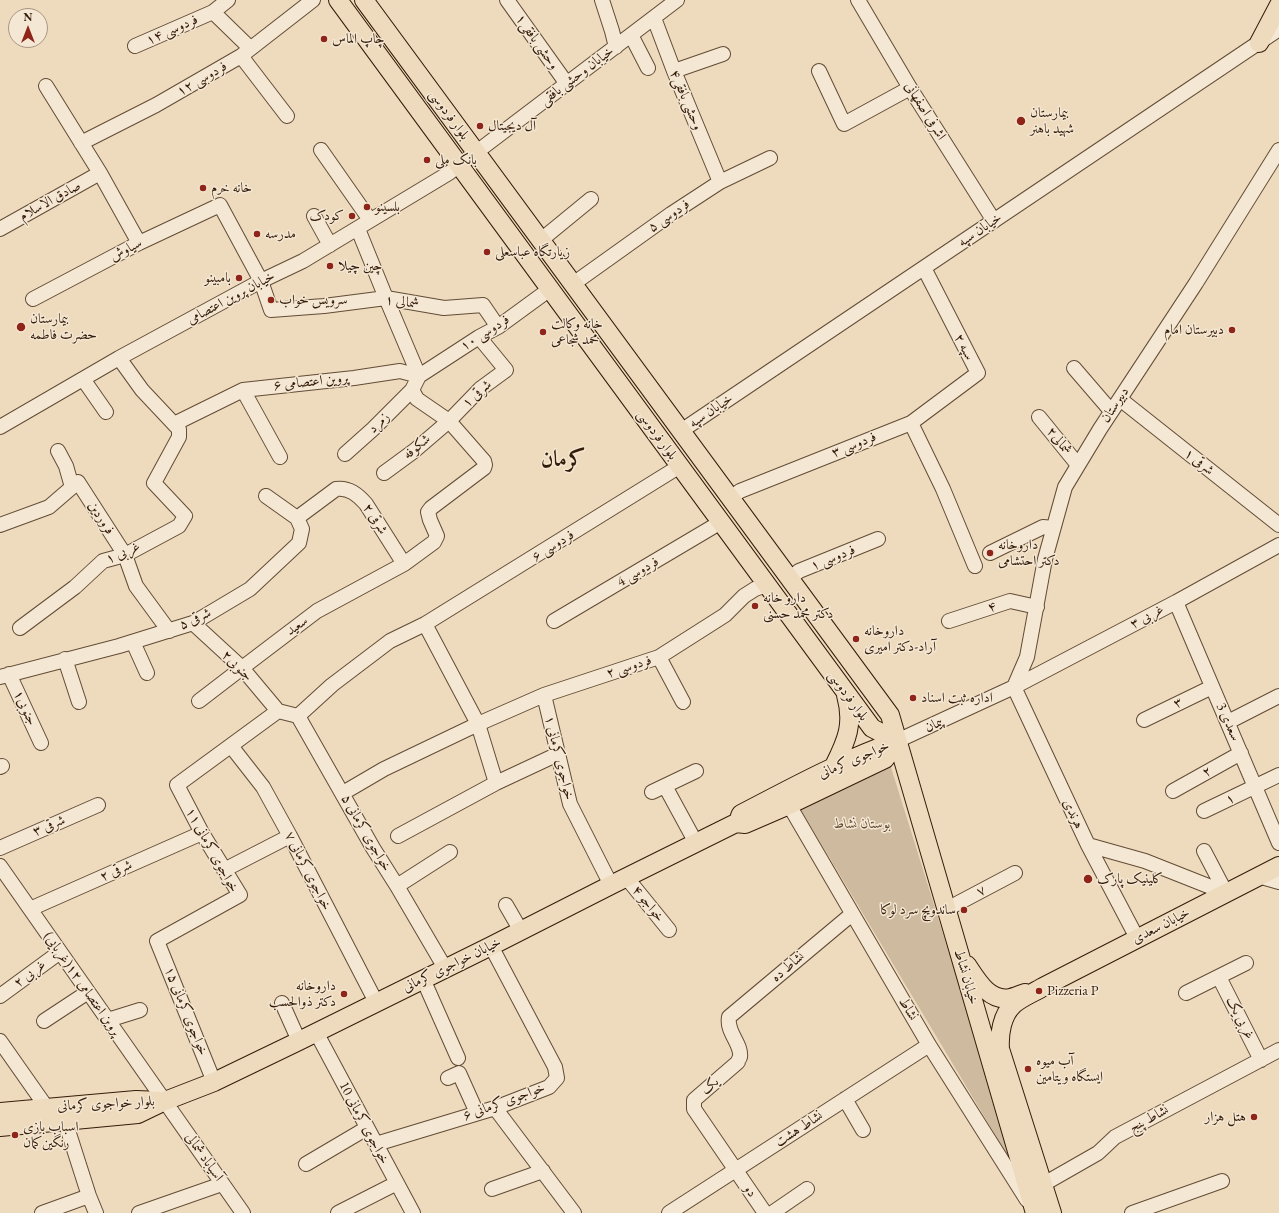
<!DOCTYPE html>
<meta charset="utf-8">
<style>
body{margin:0}
#map{position:relative;width:1279px;height:1213px;overflow:hidden;background:#eedabc;font-family:"EB Garamond",serif}
canvas{display:block}
.north{position:absolute;left:8px;top:8px;width:40px;height:40px;box-sizing:border-box;background:#f4e7d3;border:1px solid #a79683;border-radius:50%;rotate:0deg;font-size:11px;font-weight:700;line-height:16px;text-align:center;color:#341c0a}
.north::after{content:'';display:block;margin:auto;width:14px;height:18px;background:#8f2418;clip-path:polygon(50% 0,100% 100%,50% 72%,0 100%)}
</style>
<div id="map">
<canvas width="1279" height="1213"></canvas>
<div class="north">N</div>
</div>
<script>
const ctx = document.querySelector('canvas').getContext('2d');
ctx.lineJoin = 'round';
function fill(path, color) {
  ctx.fillStyle = color;
  ctx.fill(path, 'evenodd');
}
function strokePath(path, color, width, dash) {
  ctx.strokeStyle = color;
  ctx.lineWidth = width;
  ctx.lineCap = dash ? 'butt' : 'round';
  ctx.setLineDash(dash || []);
  ctx.stroke(path);
}
function label(font, color, halo, rows, align = 'center') {
  ctx.font = font + ' "EB Garamond",Amiri,serif';
  ctx.lineWidth = 3;
  ctx.setLineDash([]);
  ctx.textBaseline = 'middle';
  ctx.strokeStyle = halo;
  ctx.fillStyle = color;
  for (const [text, x, y, turn = 0] of rows) {
    ctx.save();
    ctx.translate(x, y);
    ctx.rotate((+turn || 0) * Math.PI / 180);
    ctx.textAlign = isNaN(turn) ? turn : align;
    if (halo) ctx.strokeText(text, 0, 0);
    ctx.fillText(text, 0, 0);
    ctx.restore();
  }
}
fill(new Path2D(`
 M889,761L1018,1173L798,805Z`), '#ceba9e');
const minor = new Path2D(`
 M507,0L567,84
 M602,0L612,31L616,47
 M858,0L910,88L994,221
 M213,12L250,48
 M654,18L674,71L720,182
 M631,35L648,68
 M135,46L213,12L228,0
 M241,56L287,116
 M674,71L723,54
 M819,71L844,124L910,88
 M46,86L100,173L139,243
 M81,143L156,105L241,56L313,0
 M321,150L370,220
 M314,216L330,245
 M0,229L100,173
 M358,229L386,298L419,376L479,337L498,327L550,289
 M541,240L591,199
 M573,284L671,214L720,182L770,158
 M33,299L139,243L220,205L261,281L271,310L324,306L386,298L444,308L483,305L498,327
 M119,358L142,390L174,424L243,390L354,378L400,371L419,376L412,390L417,399L449,421L484,461L485,465L484,468L431,508L428,512L430,520L437,536L434,542L404,564L317,611L242,668L199,701
 M1074,368L1111,411
 M83,379L106,412
 M243,390L280,457
 M1120,399L1279,525
 M1039,417L1078,465
 M911,423L978,373L924,268
 M0,427L119,358L261,281L303,261L449,173L677,0
 M681,431L1279,29
 M58,451L66,466L72,487
 M345,454L373,429L412,390
 M384,473L414,451L449,421L480,389L506,370L479,337
 M266,496L297,518
 M730,498L740,491L911,423L943,489L975,566
 M0,525L49,507L78,482L125,555L136,586L169,631
 M990,553L1043,527L1053,528
 M789,579L799,571L878,539
 M1176,602L1279,843
 M554,621L721,522
 M949,621L1010,601L1037,607
 M193,623L242,668L278,711
 M425,624L478,724L544,695L659,657L725,615L744,596L755,589L767,585
 M20,628L75,587L103,561L125,555L179,526L185,516L154,483L179,437V429L174,424
 M133,642L147,673
 M659,657L683,702
 M65,659L79,702
 M9,674L41,743
 M0,677L119,646L193,623L250,589L299,543L302,529L297,518L336,489C349,487 358,495 366,504L404,564
 M1014,687L1027,657L1045,559L1065,487L1100,429L1196,283L1279,150
 M1014,687L1088,845L1137,938
 M544,695L570,804L611,885
 M278,711L298,716L373,848L397,886L445,968
 M298,716L332,685L390,641L425,624L680,466
 M1144,720L1212,687
 M1228,722L1279,696
 M897,741L1014,687L1176,602L1279,545
 M231,746L263,787L290,836L376,1002
 M0,767L2,766
 M665,786L696,843
 M1173,791L1241,753
 M652,792L696,771
 M343,793L384,769L478,724L496,783
 M789,805L929,1045L1027,1200
 M1204,811L1279,775
 M398,836L496,783L558,754
 M1088,845L1145,861L1226,893
 M0,848L98,805
 M1204,851L1226,893
 M0,866L243,1213
 M224,870L290,836
 M1258,876L1279,882
 M626,877L669,930
 M397,886L450,852
 M506,905L521,931
 M30,909L202,833
 M947,909L1015,873
 M1219,977L1261,1060
 M423,979L458,1058
 M1186,993L1246,963
 M0,996L60,952
 M282,1003L299,1041
 M108,1020L140,1010
 M44,1021L88,992
 M316,1032L413,1213
 M0,1041L47,1108
 M448,1078L459,1073L477,1113
 M214,1082L157,941L240,895L202,833L177,785L278,711
 M845,1099L863,1130
 M495,1108L574,1213
 M65,1121L89,1196L96,1213
 M376,1144L495,1108L549,1087L557,1078L555,1067L491,946
 M306,1164L367,1128
 M1042,1185L1098,1153L1115,1137L1279,1050
 M492,1189L543,1171
 M42,1213L89,1196
 M139,1213L222,1184
 M338,1213L397,1183
 M669,1213L929,1045
 M765,1213L694,1109V1100L738,1062C738,1061 740,1057 740,1057C742,1044 726,1032 729,1017L852,914
 M772,1213L807,1189
 M1132,1213L1222,1181`);
const major = new Path2D(`
 M338,0L872,728L897,741
 M364,0L890,715L1035,1213
 M1259,43L1279,5
 M834,766C847,740 854,724 846,695
 M740,816L741,814C793,787 842,760 897,741
 M736,823L745,824L789,805L885,759L897,741
 M967,965C977,980 989,1002 1010,998C1015,997 1021,994 1025,993
 M0,1112L136,1100L162,1101
 M0,1127L138,1114L165,1101L214,1082L299,1041L491,946L611,885L736,823
 M1052,1213L1000,1049C999,1034 1002,1015 1013,1005C1020,998 1035,992 1043,987L1279,866`);
strokePath(minor, '#624c36', 16);
strokePath(major, '#341c0a', 20);
strokePath(minor, '#f4e7d3', 14);
strokePath(major, '#eedabc', 18);
for (const [x, y, r, color] of [
 [324,39,4,"#8f2418"],
 [1021,121,5,"#8f2418"],
 [480,126,4,"#8f2418"],
 [427,160,4,"#8f2418"],
 [203,188,4,"#8f2418"],
 [367,207,4,"#8f2418"],
 [352,216,4,"#8f2418"],
 [257,234,4,"#8f2418"],
 [487,252,4,"#8f2418"],
 [330,266,4,"#8f2418"],
 [239,278,4,"#8f2418"],
 [271,300,4,"#8f2418"],
 [21,327,5,"#8f2418"],
 [1232,330,4,"#8f2418"],
 [543,332,4,"#8f2418"],
 [990,553,4,"#8f2418"],
 [755,606,4,"#8f2418"],
 [856,639,4,"#8f2418"],
 [913,698,4,"#8f2418"],
 [1088,879,5,"#8f2418"],
 [964,910,4,"#8f2418"],
 [1039,991,4,"#8f2418"],
 [344,994,4,"#8f2418"],
 [1028,1069,4,"#8f2418"],
 [1254,1117,4,"#8f2418"],
 [15,1135,4,"#8f2418"]
]) {
  const dot = new Path2D();
  dot.arc(x, y, r, 0, 2 * Math.PI);
  ctx.fillStyle = color;
  ctx.fill(dot);
  strokePath(dot, '#f4e7d3', 1.5);
}
label('14px', '#341c0a', '#f4e7d3', [
 ["فردوسی ۱۴",172,30,-24],
 ["وحشی بافقی۱",537,42,55],
 ["خیابان وحشی بافقی",577,76,-37],
 ["فردوسی ۱۲",202,79,-30],
 ["وحشی بافقی۴",686,100,67],
 ["اشرفی اصفهانی",925,111,58],
 ["بلوار فردوسی",449,115,54],
 ["صادق الاسلام",50,201,-29],
 ["فردوسی ۵",669,216,-34],
 ["خیابان سپه",980,230,-34],
 ["سیاوش",126,250,-28],
 ["خیابان پروین اعتصامی",231,298,-28],
 ["شمالی ۱",402,302,7],
 ["فردوسی ۱۰",485,333,-32],
 ["سپه ۲",964,347,63],
 ["پروین اعتصامی ۶",311,382,-6],
 ["شرقی ۱",477,394,-42],
 ["دبیرستان",1115,405,-56],
 ["خیابان سپه",711,411,-34],
 ["زمرد",379,423,-44],
 ["بلوار فردوسی",657,435,54],
 ["شمالی۲",1059,441,51],
 ["فردوسی ۳",854,445,-22],
 ["شکوفه",417,447,-39],
 ["شرقی ۱",1199,462,38],
 ["فروردین",101,518,57],
 ["شرقی ۲",375,519,57],
 ["فردوسی ۶",553,546,-32],
 ["غربی ۱",123,553,-23],
 ["فردوسی ۱",833,558,-22],
 ["فردوسی 4",638,572,-30],
 ["۴",992,607,-18],
 ["۳ غربی",1147,617,-28],
 ["شرقی ۵",195,619,-25],
 ["سعید",297,626,-36],
 ["جنوبی۲",237,666,45],
 ["فردوسی ۲",629,667,-18],
 ["بلوار فردوسی",848,696,54],
 ["۳",1178,703,-26],
 ["جنوبی۱",25,708,65],
 ["سعدی 3",1228,722,66],
 ["پیمان",934,725,-25],
 ["خواجوی کرمانی ۱",559,758,76],
 ["خواجوی کرمانی",854,760,-23],
 ["۲",1207,772,-29],
 ["۱",1230,799,-25],
 ["هرندی",1073,814,65],
 ["شرقی ۳",49,826,-23],
 ["خواجوی کرمانی ۵",366,833,60],
 ["خواجوی کرمانی ۱۱",212,850,61],
 ["شرقی ۲",116,871,-24],
 ["خواجوی کرمانی ۷",308,871,63],
 ["۷",981,891,-28],
 ["خواجو ۴",648,904,51],
 ["خیابان سعدی",1161,926,-27],
 ["خیابان خواجوی کرمانی",452,965,-26],
 ["نشاط ده",788,967,-40],
 ["غربی ۲",30,974,-37],
 ["خیابان نشاط",966,977,74],
 ["پروین اعتصامی ۱۲(غربایی)",82,984,55],
 ["نشاط",908,1009,60],
 ["خواجوی کرمانی ۱۵",186,1011,68],
 ["غربی یک",1240,1018,63],
 ["یک",710,1086,-41],
 ["خواجوی کرمانی ۶",504,1102,-20],
 ["بلوار خواجوی کرمانی",106,1104,-3],
 ["نشاط پنج",1149,1119,-28],
 ["خواجوی کرمانی 10",364,1123,62],
 ["نشاط هشت",799,1129,-33],
 ["آسیاباد شمالی",204,1157,55],
 ["دو",750,1191,56]
]);
label('14px', '#341c0a', '#f4e7d3', [
 ["چاپ الماس",332,39],
 ["بیمارستان",1030,113],
 ["شهید باهنر",1030,129],
 ["آل دیجیتال",488,126],
 ["بانک ملی",435,160],
 ["خانه خرم",211,188],
 ["بلسینو",375,207],
 ["کودک",344,216,"right"],
 ["مدرسه",265,234],
 ["زیارتگاه عباسعلی",495,252],
 ["چین چیلا",338,266],
 ["بامبینو",231,278,"right"],
 ["سرویس خواب",279,300],
 ["بیمارستان",30,319],
 ["حضرت فاطمه",30,335],
 ["خانه وکالت",551,324],
 ["محمد شجاعی",551,340],
 ["دبیرستان امام",1224,330,"right"],
 ["داروخانه",998,545],
 ["دکتر احتشامی",998,561],
 ["دارو خانه",763,598],
 ["دکتر محمد حسنی",763,614],
 ["داروخانه",864,631],
 ["آراد-دکتر امیری",864,647],
 ["اداره ثبت اسناد",921,698],
 ["کلینیک پارک",1097,879],
 ["ساندویچ سرد لوکا",956,910,"right"],
 ["داروخانه",336,986,"right"],
 ["دکتر ذوالحسب",336,1002,"right"],
 ["Pizzeria P",1047,991],
 ["آب میوه",1036,1061],
 ["ایستگاه ویتامین",1036,1077],
 ["هتل هزار",1246,1117,"right"],
 ["اسباب بازی",23,1127],
 ["رنگین‌کمان",23,1143]
], 'left');
label('italic 14px', '#624b36', '#f4e7d3', [
 ["بوستان نشاط",862,824]
]);
label('bold 22px', '#341c0a', '#f4e7d3', [
 ["کرمان",563,460]
]);
</script>
